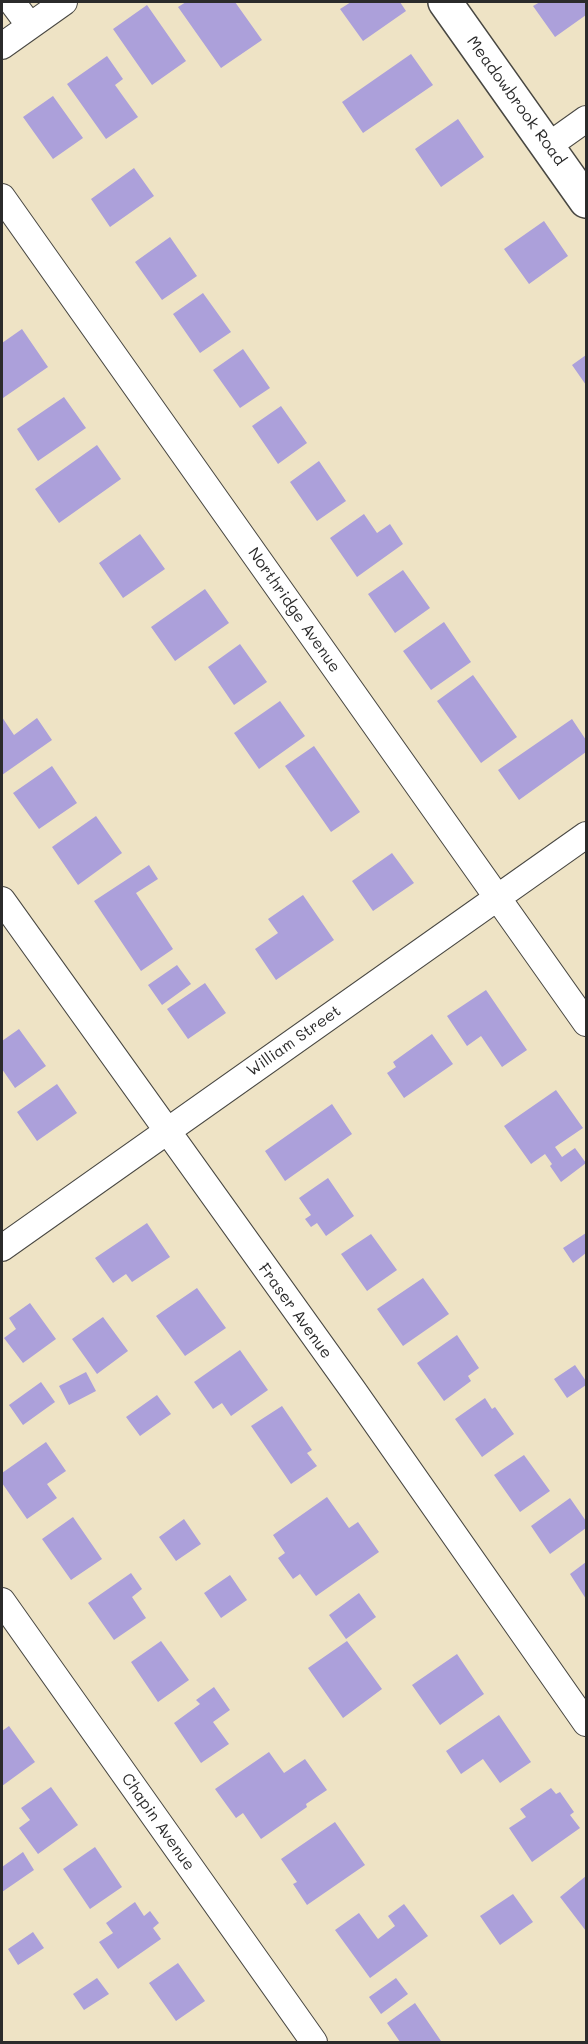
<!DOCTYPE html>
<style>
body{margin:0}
#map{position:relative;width:588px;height:2044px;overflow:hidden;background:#eee3c5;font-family:Mali,sans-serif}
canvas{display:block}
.frame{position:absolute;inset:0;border:3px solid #2b2b2b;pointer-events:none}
</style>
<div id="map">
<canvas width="588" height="2044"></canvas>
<div class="frame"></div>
</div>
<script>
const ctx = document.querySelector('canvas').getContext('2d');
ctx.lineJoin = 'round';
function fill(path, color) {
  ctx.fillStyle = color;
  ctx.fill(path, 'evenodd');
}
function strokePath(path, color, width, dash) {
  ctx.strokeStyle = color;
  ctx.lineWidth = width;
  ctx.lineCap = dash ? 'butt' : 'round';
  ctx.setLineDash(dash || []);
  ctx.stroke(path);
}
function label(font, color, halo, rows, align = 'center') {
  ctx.font = font + ' Mali,sans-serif';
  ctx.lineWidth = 6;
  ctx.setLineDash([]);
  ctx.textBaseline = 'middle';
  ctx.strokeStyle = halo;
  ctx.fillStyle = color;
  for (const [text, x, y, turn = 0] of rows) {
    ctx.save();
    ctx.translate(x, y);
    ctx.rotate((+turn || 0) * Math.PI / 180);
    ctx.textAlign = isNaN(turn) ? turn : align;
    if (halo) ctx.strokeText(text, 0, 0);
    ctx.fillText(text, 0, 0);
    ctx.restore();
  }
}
fill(new Path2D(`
 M186,2H235L262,40L221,68L178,7Z
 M351,2H400L406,11L363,41L340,9Z
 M540,2H586V15L555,37L533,6Z
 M147,5L186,61L152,85L113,29Z
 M411,54L433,85L363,133L342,102Z
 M107,56L123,79L115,85L138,117L106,139L67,84Z
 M53,96L83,138L53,159L23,117Z
 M458,119L484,157L441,187L415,149Z
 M134,168L154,196L110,227L91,199Z
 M544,221L568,256L529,284L504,249Z
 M170,237L197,276L162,300L135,262Z
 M203,293L231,332L200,353L173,314Z
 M22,329L48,367L3,398L2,396V343Z
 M243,349L270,388L240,408L213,370Z
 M586,355V385L572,365Z
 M64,397L86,428L38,461L17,429Z
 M281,406L307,443L278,464L252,426Z
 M97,445L121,479L59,523L35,489Z
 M319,461L346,501L317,521L290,482Z
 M364,514L377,533L390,524L403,544L357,577L330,538Z
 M140,534L165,569L123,598L99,563Z
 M403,570L430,608L395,633L368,594Z
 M205,589L229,623L175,661L151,627Z
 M444,622L471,662L431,690L403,651Z
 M240,644L267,682L234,705L208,667Z
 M473,675L517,737L481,763L437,701Z
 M280,701L305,736L259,769L234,733Z
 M2,717L14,735L37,718L52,740L2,775Z
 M572,719L586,740V752L519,800L498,770Z
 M314,746L360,812L331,832L285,766Z
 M52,766L77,803L39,829L13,793Z
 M96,816L122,853L78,885L52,847Z
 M392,853L414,883L373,911L352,881Z
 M149,865L158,879L136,893L173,949L141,971L94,901Z
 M303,895L334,940L276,980L255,949L278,933L268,919Z
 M177,965L191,984L162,1005L148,985Z
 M205,983L226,1013L188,1039L167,1009Z
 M486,990L527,1050L502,1067L481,1036L467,1046L447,1016Z
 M19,1029L46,1066L15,1088L2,1069V1041Z
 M432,1034L453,1064L404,1098L387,1073L396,1067L393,1062Z
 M57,1084L77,1113L37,1141L17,1112Z
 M556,1090L583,1128L555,1147L562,1157L575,1148L586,1163L561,1182L550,1166L552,1164L545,1154L531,1164L504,1126Z
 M332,1104L352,1134L285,1181L265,1151Z
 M328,1178L354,1216L326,1236L317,1223L311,1227L305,1219L311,1215L299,1198Z
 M147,1223L170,1257L132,1282L126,1274L113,1283L95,1258Z
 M586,1233V1253L573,1263L563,1248Z
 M371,1234L397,1270L367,1291L341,1254Z
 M423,1278L449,1314L403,1346L377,1309Z
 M197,1288L226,1328L185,1356L156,1316Z
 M30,1303L56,1339L23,1363L4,1338L16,1329L9,1318Z
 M103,1317L128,1351L97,1374L72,1339Z
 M457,1335L479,1368L468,1376L471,1381L444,1401L417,1363Z
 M240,1350L268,1390L231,1416L222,1403L213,1409L194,1382Z
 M575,1365L586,1381V1385L567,1398L554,1379Z
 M86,1372L96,1391L69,1405L59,1386Z
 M41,1382L55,1402L23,1425L9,1405Z
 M157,1395L171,1414L140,1436L126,1417Z
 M485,1398L492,1409L495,1407L514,1434L482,1457L455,1419Z
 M282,1406L312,1450L307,1453L317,1466L291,1484L251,1426Z
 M46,1442L66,1471L47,1484L57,1498L27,1519L2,1483V1473Z
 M524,1455L550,1491L520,1512L494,1475Z
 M327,1497L349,1528L358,1522L379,1552L316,1596L300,1574L293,1579L278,1558L285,1553L273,1535Z
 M570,1498L586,1521V1528L550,1554L531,1526Z
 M73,1517L102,1559L71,1580L42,1539Z
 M184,1519L201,1544L176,1561L159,1537Z
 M586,1562V1599L570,1574Z
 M131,1573L142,1589L132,1597L146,1618L114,1640L88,1603Z
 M230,1575L247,1600L221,1618L204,1593Z
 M359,1593L376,1617L346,1639L329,1615Z
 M161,1641L189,1680L158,1702L131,1662Z
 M347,1641L382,1689L343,1718L308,1668Z
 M457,1654L484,1694L440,1725L412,1685Z
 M214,1687L230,1710L213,1722L229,1744L201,1763L174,1723L200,1704L196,1700Z
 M499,1715L531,1762L500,1783L483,1759L461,1774L446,1751Z
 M9,1726L35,1762L2,1786V1731Z
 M269,1752L284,1773L305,1759L327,1790L306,1804L307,1807L261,1839L243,1813L236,1818L215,1789Z
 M51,1787L78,1825L38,1854L19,1828L30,1820L21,1808Z
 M551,1788L556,1794L560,1792L574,1812L570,1815L580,1828L532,1862L509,1828L526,1817L520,1809Z
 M335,1822L365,1865L307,1905L293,1884L297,1882L281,1859Z
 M95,1847L122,1887L90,1909L63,1869Z
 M23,1852L34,1870L2,1892V1867Z
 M586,1876V1931L560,1897Z
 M513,1894L533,1922L500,1945L480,1916Z
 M135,1902L144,1916L150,1911L159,1923L153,1928L161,1939L118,1969L99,1942L113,1933L106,1923Z
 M404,1904L428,1936L370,1978L335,1930L359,1913L378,1939L395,1926L388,1916Z
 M33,1932L44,1948L18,1965L8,1949Z
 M178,1963L205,2001L176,2021L149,1983Z
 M97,1978L109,1994L84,2010L73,1994Z
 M396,1978L408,1994L381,2014L369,1997Z
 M415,2003L441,2041L439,2042H400L387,2023Z`), '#aca0da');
const minor = new Path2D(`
 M12,2L30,26
 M2,46L64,2
 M548,146L586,119
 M2,197L586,1023
 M2,900L353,1390L586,1723
 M2,1248L586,835
 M2,1601L314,2042`);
const tertiary = new Path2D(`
 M445,2L586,201`);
strokePath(minor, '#484742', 28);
strokePath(tertiary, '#484742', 36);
strokePath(minor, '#fff', 26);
strokePath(tertiary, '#fff', 33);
label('16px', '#2b2b2b', '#fff', [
 ["Meadowbrook Road",516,101,54],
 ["Northridge Avenue",294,610,55],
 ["William Street",294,1041,-35],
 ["Fraser Avenue",295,1311,54],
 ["Chapin Avenue",158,1822,55]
]);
</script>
